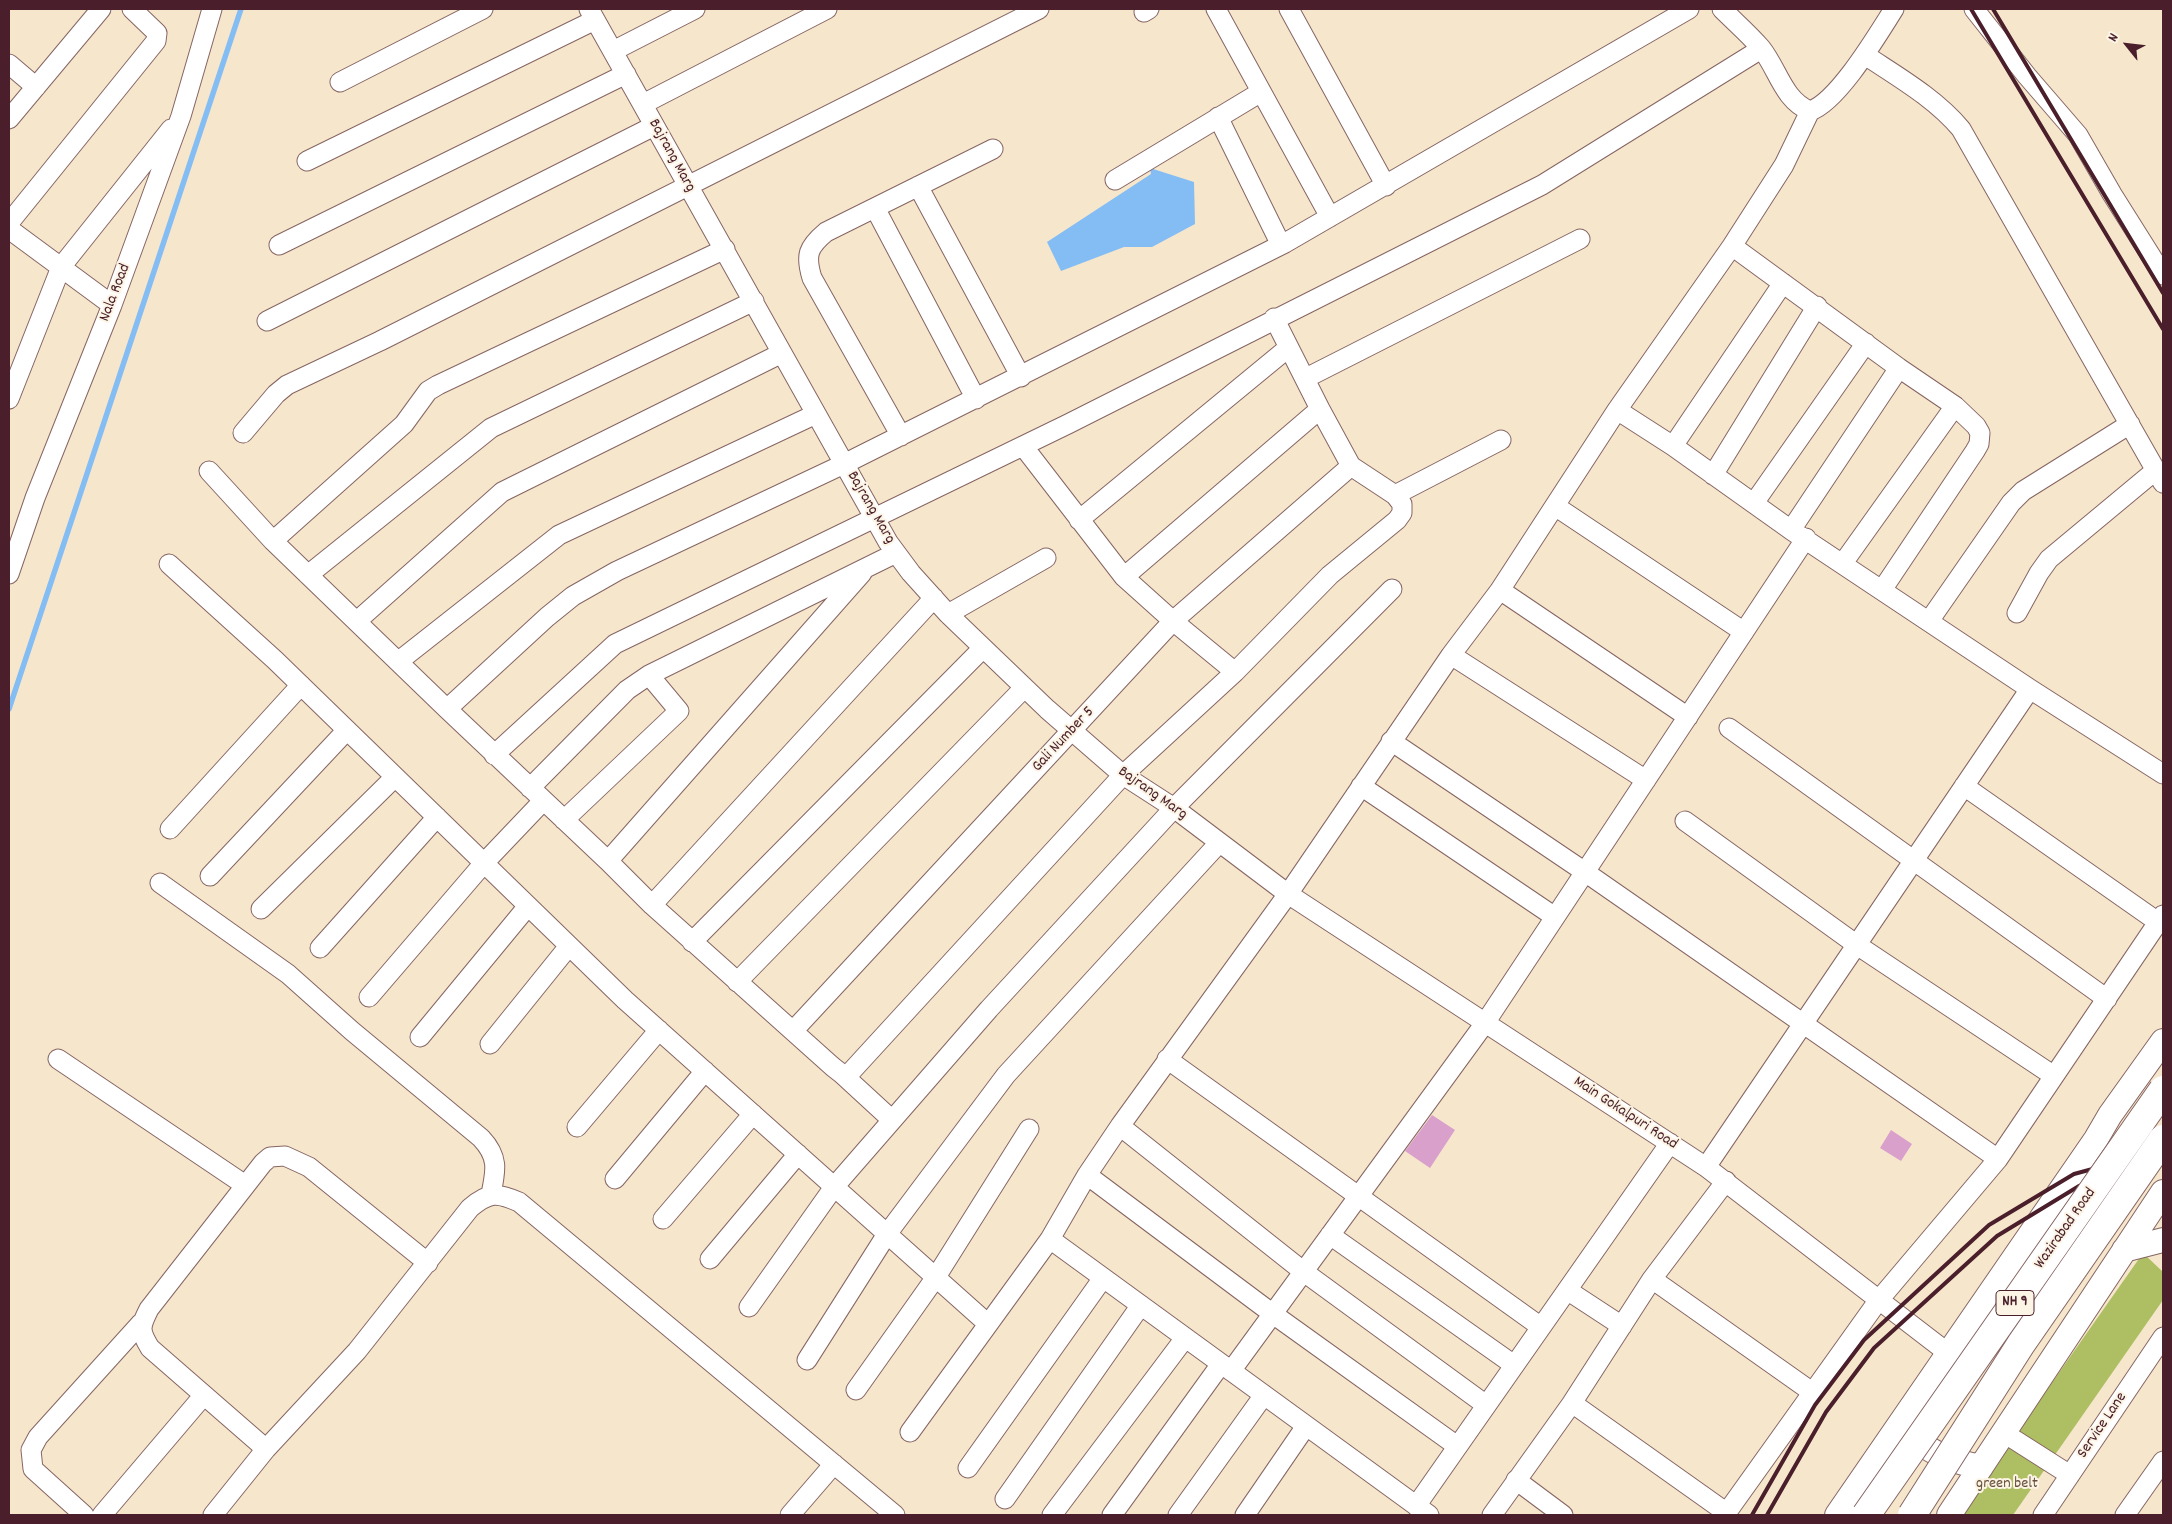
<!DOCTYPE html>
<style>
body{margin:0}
#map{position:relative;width:2172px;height:1524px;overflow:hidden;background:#f6e6cc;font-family:Dekko,sans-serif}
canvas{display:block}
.frame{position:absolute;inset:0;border:10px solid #4a1f2b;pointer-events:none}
.north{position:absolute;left:2102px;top:20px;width:50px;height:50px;-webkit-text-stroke:4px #fcf5e5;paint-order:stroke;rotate:299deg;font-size:14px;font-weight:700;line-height:20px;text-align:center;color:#4a1f2b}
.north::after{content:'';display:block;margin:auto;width:18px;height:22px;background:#4a1f2b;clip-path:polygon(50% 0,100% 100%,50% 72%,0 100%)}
</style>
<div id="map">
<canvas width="2172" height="1524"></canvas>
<div class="frame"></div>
<div class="north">N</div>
</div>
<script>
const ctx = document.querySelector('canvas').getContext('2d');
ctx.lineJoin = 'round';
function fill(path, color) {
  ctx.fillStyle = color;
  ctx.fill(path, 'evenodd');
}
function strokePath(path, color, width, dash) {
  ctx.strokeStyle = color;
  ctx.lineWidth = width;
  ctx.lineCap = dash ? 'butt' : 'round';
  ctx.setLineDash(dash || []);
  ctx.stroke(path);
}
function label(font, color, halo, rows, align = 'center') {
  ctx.font = font + ' Dekko,sans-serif';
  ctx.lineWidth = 4;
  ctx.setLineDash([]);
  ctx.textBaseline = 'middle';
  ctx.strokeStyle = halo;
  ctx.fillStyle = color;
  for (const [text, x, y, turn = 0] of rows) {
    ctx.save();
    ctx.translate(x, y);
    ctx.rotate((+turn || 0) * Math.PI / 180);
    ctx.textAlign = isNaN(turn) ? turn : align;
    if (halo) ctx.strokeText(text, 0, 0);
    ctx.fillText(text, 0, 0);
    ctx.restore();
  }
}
fill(new Path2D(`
 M2143,1253L2163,1272V1300L2013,1515H1959Z`), '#adbf62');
fill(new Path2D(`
 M1150,168L1194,182L1195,224L1152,247H1124L1061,271L1047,242L1151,174Z`), '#83bdf4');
strokePath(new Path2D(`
 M9,709L241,9`), '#83bdf4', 5.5);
fill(new Path2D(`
 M1432,1115L1455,1130L1430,1168L1405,1151Z
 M1891,1130L1912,1144L1901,1161L1880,1148Z`), '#d9a0cc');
const minor = new Path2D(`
 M589,9L888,542L911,573L948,614L1047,709L1123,775L1174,808L1288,894L1706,1167L1948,1353
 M1216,9L1330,217
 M1289,9L1386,186
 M1722,9C1735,22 1749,34 1761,48C1778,69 1783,100 1810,111C1838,102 1878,34 1894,9
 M1974,9L2027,76L2078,135L2112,194L2163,275
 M1144,12L1149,9
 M613,51L695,9
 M1865,55C1898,77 1935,98 1961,129L2163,483
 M9,64L36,87
 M340,82L483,9
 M643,104L827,9
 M1218,117L1281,245
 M9,119L101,9
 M307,161L595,20
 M1115,180L1261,92
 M918,186L1021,377
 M875,208L976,399
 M9,223L156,41L157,33L132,9
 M9,229L112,305
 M279,245L626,74
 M1732,246L1899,368L1955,406L1976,426L1980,433L1979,444L1975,451L1882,590
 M267,321L654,126
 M1306,378L1580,239
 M9,399L61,267L171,129
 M1617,410L1673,446L1791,530L2030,689L2163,774
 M243,433L276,394L287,385L380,341L1039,9
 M901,436L812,278C805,255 808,247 826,232L993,149
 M1023,446L1124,577L1173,621L1235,672
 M1673,446L1783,283
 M209,471L273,541L447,709L608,861L652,905L833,1067L842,1074L848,1075L1123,775L1235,672L1330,575L1397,520L1402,513V504L1395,495L1351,466L1320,409L1274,318
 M1713,475L1817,306
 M1395,495L1501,440
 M1754,503L1866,343
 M1555,506L1744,632
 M1079,520L1288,348
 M1791,530L1899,368
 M273,541L404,424L428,391L438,385L725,249
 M1843,563L1955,406
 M169,564L275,660L625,1000L988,1324
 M9,574L35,498L112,305L181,116L212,9
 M308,575L491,428L754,301
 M1124,577L1320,409
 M1500,590L1688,717
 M2017,613L2039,573L2049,559L2156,470
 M948,614L1046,558
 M357,621L502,492L782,353
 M1929,621L2011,503L2023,491L2130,424
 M1451,655L1646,780
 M399,661L559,535L816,414
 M447,709L547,617L573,596L617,571L844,464L1285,243L1689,9
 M1729,728L2107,999
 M1391,741L1585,872L1998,1159
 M494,755L615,644L1068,424L1542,185L1761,49
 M1361,786L1555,917
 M1964,786L2158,922
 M530,788L627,690L649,675L896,553
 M564,820L679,711L649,675
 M1685,821L1857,945L2054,1076
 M170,829L301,685
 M608,861L862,573
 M210,876L347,730
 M160,883L288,974L352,1031L481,1138C499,1157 496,1170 491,1194
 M652,905L934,598
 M261,909L395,777
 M692,942L983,648
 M320,948L437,817
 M737,982L1024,688
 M369,997L484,863L543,801
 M793,1031L1173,621L1351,466
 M420,1037L528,906
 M490,1044L569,946
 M58,1059L245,1185
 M1167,1059L1541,1327
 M842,1074L892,1120
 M1120,1126L1304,1272L1486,1405
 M577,1127L659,1030
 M1706,1167L2030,689
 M1087,1175L1273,1314L1457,1446
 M615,1179L705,1071
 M663,1219L753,1114
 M1330,1235L1514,1365
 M1050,1239L1429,1515
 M710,1259L798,1154
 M1652,1279L1812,1392
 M1567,1290L1622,1326
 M749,1307L834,1187L989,1009L1174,808L1392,589
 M807,1360L887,1234L1006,1075L1219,843
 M1231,1371L1485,1023L1806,538
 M856,1390L936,1277L1029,1129
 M1572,1403L1727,1513
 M910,1432L1050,1239L1087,1175L1120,1126L1288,894L1451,655L1500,590L1617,410L1732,246L1784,165L1810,111
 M2004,1433L2070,1475
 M266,1449L150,1348C139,1330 140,1327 149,1309L263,1163L270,1157L285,1156L309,1167L428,1263
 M968,1468L1103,1278
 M1516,1480L1563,1515
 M1005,1499L1141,1305
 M1416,1506L1670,1143
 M84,1515L33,1469L31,1450L38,1437L141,1323
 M102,1515L204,1395
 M213,1515L266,1449L357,1351L470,1208C489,1192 497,1192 519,1202L895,1515
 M790,1515L834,1464
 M1052,1515L1185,1338
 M1112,1515L1221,1364
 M1178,1515L1264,1395
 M1245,1515L1306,1426
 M1492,1515L1572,1403L1652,1279L1726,1181
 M1725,1515L1878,1301L1998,1159L2163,915
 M2043,1515L2163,1337
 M2125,1515L2163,1461`);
const major = new Path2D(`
 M2124,1250L2163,1240
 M1912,1423C1913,1426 1913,1431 1914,1434C1926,1454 1960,1463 1981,1467
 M1837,1515L2096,1139L2110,1115L2163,1041
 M1949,1515L2163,1192`);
strokePath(minor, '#866563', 21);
strokePath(major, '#866563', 26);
strokePath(minor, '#fff', 19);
strokePath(major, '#fff', 24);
strokePath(new Path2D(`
 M1971,9L2163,329
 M1993,9L2163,293
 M1752,1515L1815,1405L1864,1340L1989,1225L2074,1174L2163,1150
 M1767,1515L1826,1412L1874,1348L1997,1236L2079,1186L2163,1164`), '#4a1f2b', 4);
const highwayBridge = new Path2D(`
 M1866,1515L2163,1090
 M1912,1515L2021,1344L2163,1139`);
strokePath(highwayBridge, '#866563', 30, []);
strokePath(highwayBridge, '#fff', 28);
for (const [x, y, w] of [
 [2015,1303,38]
]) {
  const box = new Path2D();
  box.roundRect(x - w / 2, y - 12.5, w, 25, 4);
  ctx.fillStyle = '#fcf5e5';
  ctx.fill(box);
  strokePath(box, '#4a1f2b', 1);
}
label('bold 15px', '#4a1f2b', null, [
 ["NH 9",2015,1303]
]);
label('16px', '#4a1f2b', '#fcf5e5', [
 ["Bajrang Marg",671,156,61],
 ["Nala Road",116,293,-69],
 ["Bajrang Marg",870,508,60],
 ["Gali Number 5",1064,740,-47],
 ["Bajrang Marg",1152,794,35],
 ["Main Gokalpuri Road",1625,1114,33],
 ["Wazirabad Road",2066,1229,-55],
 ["Service Lane",2103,1426,-56]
]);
label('16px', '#684f3c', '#fcf5e5', [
 ["green belt",2007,1485]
]);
</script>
